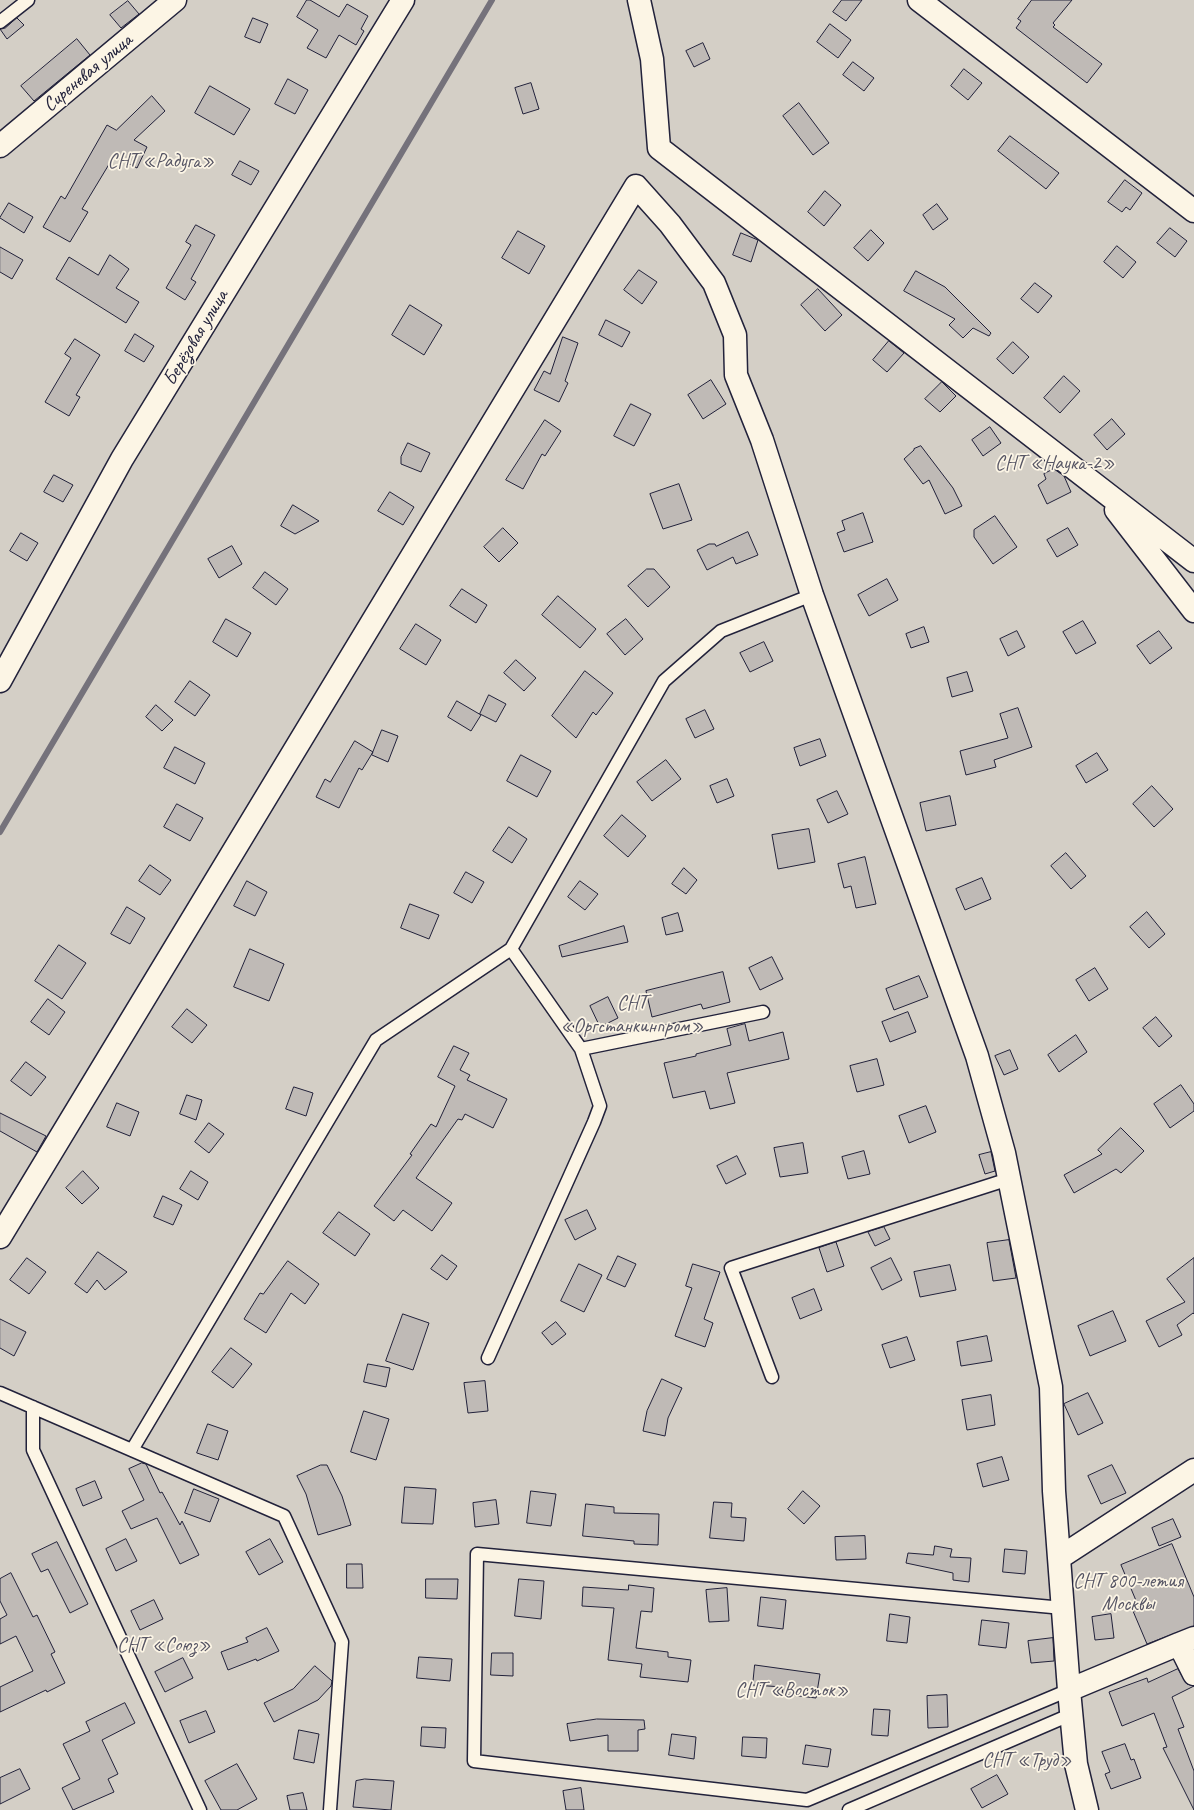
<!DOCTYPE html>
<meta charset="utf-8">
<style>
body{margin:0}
canvas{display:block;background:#f3edde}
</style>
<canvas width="1194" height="1810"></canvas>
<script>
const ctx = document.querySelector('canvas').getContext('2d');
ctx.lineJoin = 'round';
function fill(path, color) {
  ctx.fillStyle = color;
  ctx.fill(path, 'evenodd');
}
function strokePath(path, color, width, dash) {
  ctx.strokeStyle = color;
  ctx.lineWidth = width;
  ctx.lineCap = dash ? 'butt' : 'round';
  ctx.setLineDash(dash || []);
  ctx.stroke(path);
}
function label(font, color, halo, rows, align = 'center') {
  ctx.font = font + ' Caveat,sans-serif';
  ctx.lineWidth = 3.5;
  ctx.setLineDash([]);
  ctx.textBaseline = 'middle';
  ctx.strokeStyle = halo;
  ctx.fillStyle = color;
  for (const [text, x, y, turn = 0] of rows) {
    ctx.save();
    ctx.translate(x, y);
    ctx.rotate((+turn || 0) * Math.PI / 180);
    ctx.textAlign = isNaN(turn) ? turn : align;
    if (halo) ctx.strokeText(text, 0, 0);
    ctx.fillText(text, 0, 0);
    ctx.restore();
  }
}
fill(new Path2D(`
 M0,0H1194V1810H0Z`), '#d4cfc6');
strokePath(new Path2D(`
 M0,832L492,0`), '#75727b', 6);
const building = new Path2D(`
 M307,0H310L339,17L347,4L368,16L361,29L364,31L356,45L339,35L326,58L307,48L318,30L297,17Z
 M842,0H862L846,21L833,12Z
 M1032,0H1072L1053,23L1055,25L1053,27L1102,64L1087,83L1016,28L1021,21L1018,19Z
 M128,1L139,14L121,28L110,15Z
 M17,18L24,25L7,39L0,29L5,28Z
 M253,18L268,24L260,43L245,37Z
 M830,24L851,40L838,58L817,42Z
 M77,39L90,55L34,101L21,86Z
 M703,43L710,59L694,67L686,51Z
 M853,62L874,78L864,91L843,75Z
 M964,69L982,83L968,100L951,86Z
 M288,79L308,90L295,114L275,104Z
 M531,83L539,109L523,114L515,88Z
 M210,86L250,109L234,135L195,113Z
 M152,96L165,111L134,140L147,147L137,168L114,156L82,209L88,212L70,242L43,227L61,196L65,199L107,125L116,130Z
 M799,103L829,143L813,155L783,116Z
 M1010,136L1059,173L1046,189L998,151Z
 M240,161L259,171L251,185L232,175Z
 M1125,180L1142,193L1130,210L1126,207L1122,212L1108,202Z
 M825,191L841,205L824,226L808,212Z
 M9,203L33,217L24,233L0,218Z
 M937,204L948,219L933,230L923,215Z
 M196,225L215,235L191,279L196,282L185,300L166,288L191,245L186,242Z
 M1170,228L1187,241L1175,257L1157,243Z
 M871,230L884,243L868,261L854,248Z
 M518,231L545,246L529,274L502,258Z
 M741,233L758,240L751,262L733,255Z
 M1117,246L1136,262L1123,278L1104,262Z
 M0,247L23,260L12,279L0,272Z
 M110,255L129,269L116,288L139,302L126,323L56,279L69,257L98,275Z
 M639,270L657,282L642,304L624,290Z
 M916,271L945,287L991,333L989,336L973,328L963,338L949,325L955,319L904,291Z
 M1035,283L1052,296L1038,313L1021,299Z
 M818,289L842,315L825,331L801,305Z
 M410,305L442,325L424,355L392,335Z
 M606,320L630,332L622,347L599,335Z
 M135,334L154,346L144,362L125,351Z
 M563,337L578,343L565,381L568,383L559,402L534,390L544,371L550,374Z
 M75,339L100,355L76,395L80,397L69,416L45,402L71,358L65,354Z
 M889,341L904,353L887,372L873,360Z
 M1013,342L1029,357L1013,374L997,359Z
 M1064,376L1080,391L1060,413L1044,398Z
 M711,380L726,404L703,419L688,395Z
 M942,382L956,396L940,412L925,399Z
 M631,404L651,414L634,446L614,436Z
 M1112,419L1125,434L1107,450L1094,435Z
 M545,420L561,431L545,456L542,454L523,489L506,480Z
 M990,427L1001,443L983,456L972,440Z
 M408,443L430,453L421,472L401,464V457Z
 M921,446L953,488L962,506L945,514L929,480L923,484L904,459L914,450V449Z
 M1054,469L1064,476L1071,492L1047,504L1038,485L1046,479L1044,474Z
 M54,475L73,485L63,502L44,492Z
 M679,484L692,520L663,529L650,494Z
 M390,492L414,507L403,525L378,511Z
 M293,505L319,521L295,534L281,526Z
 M863,513L873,542L844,552L837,533L845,530L842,521Z
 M995,516L1017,547L993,564L974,537V530Z
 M503,528L518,543L499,562L484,547Z
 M1068,528L1078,545L1057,557L1047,540Z
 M748,532L758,555L736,564L733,557L707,570L697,550L709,544H715L716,546Z
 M21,533L38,543L27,561L10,551Z
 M232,546L242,564L219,578L208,559Z
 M647,569H654L670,587L648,607L628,586Z
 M265,572L288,589L276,605L253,588Z
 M887,579L898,600L869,616L858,595Z
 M462,589L487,605L476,623L450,606Z
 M558,596L596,629L580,648L542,615Z
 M226,619L251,633L237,657L213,642Z
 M626,619L643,639L625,655L607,634Z
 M1083,621L1096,643L1076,654L1063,632Z
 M416,624L441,640L426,665L400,649Z
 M924,627L929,642L911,648L906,634Z
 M1017,631L1025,647L1008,656L1000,639Z
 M1159,631L1172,648L1150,664L1137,646Z
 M764,642L773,661L750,672L740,653Z
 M516,660L536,678L524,691L504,673Z
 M585,671L613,693L596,715L593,712L576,738L552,716Z
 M967,672L973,691L952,697L947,678Z
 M190,681L210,695L195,716L175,702Z
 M489,695L506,704L496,722L480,714Z
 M457,701L481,715L471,731L448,717Z
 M156,705L173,720L162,731L146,717Z
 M1018,708L1032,747L994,760L996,767L966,775L960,751L1008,738L1000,714Z
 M705,710L714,729L695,738L686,719Z
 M382,730L398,736L388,762L372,755Z
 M820,739L826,756L800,766L794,748Z
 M355,741L373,752L362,770L359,768L339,808L316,797L325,779L330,782Z
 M175,747L205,763L195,784L164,768Z
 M1097,753L1108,770L1086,783L1076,766Z
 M521,755L551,771L537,797L507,781Z
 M666,760L681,779L652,801L637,782Z
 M727,779L734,796L717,803L710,786Z
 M1152,786L1173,809L1154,827L1133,804Z
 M837,791L848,814L828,823L817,800Z
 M950,796L956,825L926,831L920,803Z
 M177,804L203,818L190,841L164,827Z
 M622,815L646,836L628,857L604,836Z
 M509,827L527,839L512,863L493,851Z
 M809,829L815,862L778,869L772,835Z
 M1066,853L1086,876L1071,889L1051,866Z
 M865,857L876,904L856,908L851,886L844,888L838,864Z
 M150,865L171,880L160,895L139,881Z
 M684,868L697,880L686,894L672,884Z
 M466,872L484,882L472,903L454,893Z
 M982,878L991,899L965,910L956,889Z
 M247,881L267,892L255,916L234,906Z
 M580,881L598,894L585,910L568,897Z
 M410,904L439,915L429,939L401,928Z
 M127,907L145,918L130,944L111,934Z
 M1147,912L1165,934L1149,948L1130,927Z
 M678,913L683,931L666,935L662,918Z
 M624,926L628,942L562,957L559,946Z
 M59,945L86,963L62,999L35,981Z
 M250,949L284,964L269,1001L234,987Z
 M772,957L783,979L760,990L749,968Z
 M1095,968L1108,989L1089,1001L1076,980Z
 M723,972L730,1002L703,1009L701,1004L652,1017L646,991Z
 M919,976L928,997L894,1010L886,989Z
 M608,997L618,1018L600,1027L590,1006Z
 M48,999L65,1012L49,1035L31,1022Z
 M187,1009L207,1025L192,1043L172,1027Z
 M908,1012L916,1032L890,1042L882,1022Z
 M1156,1017L1172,1036L1159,1047L1143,1028Z
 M745,1024L749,1041L783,1032L789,1059L727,1073L735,1103L710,1109L705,1091L673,1098L664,1063L696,1056V1054L731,1045L727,1029Z
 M1076,1035L1087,1052L1059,1072L1048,1055Z
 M454,1046L469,1053L460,1070L470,1075L467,1080L507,1099L493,1128L465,1114L462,1120L458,1119L416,1178L452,1203L432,1231L403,1210L394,1221L374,1206L412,1155L410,1154L431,1124L436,1127L455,1086L438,1077Z
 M1010,1050L1018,1069L1004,1075L995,1056Z
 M877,1059L884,1085L857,1092L850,1066Z
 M26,1062L46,1077L31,1096L11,1081Z
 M1181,1085L1194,1104V1111L1170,1128L1154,1104Z
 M294,1087L313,1093L306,1116L286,1109Z
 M187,1095L202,1100L196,1120L180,1114Z
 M117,1103L139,1112L130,1136L107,1127Z
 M926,1106L936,1132L909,1143L899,1116Z
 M0,1113L46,1136L37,1152L0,1131Z
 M209,1123L224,1134L209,1153L195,1142Z
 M1121,1128L1144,1151L1121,1173L1116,1169L1074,1193L1064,1175L1102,1154L1098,1150Z
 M803,1143L808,1173L780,1177L774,1148Z
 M864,1151L870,1174L848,1179L842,1157Z
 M991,1152L995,1171L985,1174L979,1155Z
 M737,1156L746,1174L726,1184L717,1166Z
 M83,1171L99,1188L82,1204L66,1188Z
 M191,1171L208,1182L198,1200L180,1189Z
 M163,1196L182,1205L173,1225L154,1217Z
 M587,1210L596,1229L575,1240L565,1220Z
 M339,1212L370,1234L355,1256L323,1233Z
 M884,1227L890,1239L875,1246L868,1232Z
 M1009,1240L1016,1278L993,1281L987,1243Z
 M836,1242L844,1266L827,1272L819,1248Z
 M98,1252L127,1272L105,1290L97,1280L87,1293L75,1284Z
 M442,1255L457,1266L447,1280L431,1269Z
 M618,1256L636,1264L625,1287L607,1279Z
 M27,1258L46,1272L29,1294L10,1280Z
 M891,1258L902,1280L882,1290L871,1268Z
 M1194,1258V1314L1193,1313L1177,1325L1182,1335L1159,1347L1146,1321L1185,1302L1167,1279Z
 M288,1261L319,1284L305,1304L291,1293L266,1333L244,1319L260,1293L263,1294Z
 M579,1264L602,1275L584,1312L561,1301Z
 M693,1264L720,1272L704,1319L713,1323L705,1347L675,1336L692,1288L686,1286Z
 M950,1265L956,1290L920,1297L914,1272Z
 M814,1289L822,1310L800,1319L792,1298Z
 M1113,1311L1126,1341L1090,1356L1078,1326Z
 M403,1314L429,1323L413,1370L386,1361Z
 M0,1319L26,1332L14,1356L0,1348Z
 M556,1322L566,1334L552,1345L542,1333Z
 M987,1336L992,1361L961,1366L957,1342Z
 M907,1337L915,1360L890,1368L882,1345Z
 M231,1348L252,1364L233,1388L212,1372Z
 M368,1364L390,1368L386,1387L364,1382Z
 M662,1379L682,1388L668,1418L665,1436L643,1431L647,1411Z
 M485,1381L488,1411L468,1413L464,1383Z
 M1088,1393L1103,1423L1078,1435L1064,1404Z
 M991,1395L995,1425L967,1430L962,1400Z
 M364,1411L389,1419L376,1460L351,1452Z
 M208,1424L228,1431L218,1460L197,1453Z
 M1002,1457L1009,1480L983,1487L977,1464Z
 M142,1463L146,1464L160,1493L162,1492L180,1525L182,1521L199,1555L180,1564L157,1518L131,1529L122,1511L144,1500L129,1469Z
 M321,1465H327L342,1496L351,1525L318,1535L306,1494L297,1476Z
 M1112,1465L1126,1493L1101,1504L1088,1476Z
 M95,1481L102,1498L83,1506L76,1489Z
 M405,1487L436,1489L433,1524L402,1523Z
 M194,1489L219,1499L210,1522L185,1513Z
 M531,1491L556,1494L551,1526L527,1523Z
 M803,1491L820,1506L804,1524L788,1509Z
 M496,1500L499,1524L475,1527L473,1503Z
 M714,1502L732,1503L731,1517L746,1518L744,1541L710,1538Z
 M586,1504L614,1507V1513L659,1514L658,1545L634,1544V1541L583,1536Z
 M1173,1519L1181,1537L1159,1546L1152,1528Z
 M865,1536L866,1559L836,1560L835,1537Z
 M126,1539L137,1561L116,1571L106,1549Z
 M270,1539L283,1562L259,1575L246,1552Z
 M57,1542L88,1604L70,1613L48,1569L41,1572L32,1554Z
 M1172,1544L1194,1597V1626L1147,1644L1133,1611L1140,1610L1121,1565Z
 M935,1546L952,1549L950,1557L971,1558L969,1582L953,1580V1573L906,1563L908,1553L933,1555Z
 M1005,1549L1027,1551L1025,1574L1003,1572Z
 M347,1564H362L363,1588H347Z
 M11,1573L33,1617L37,1615L55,1652L51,1654L65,1683L47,1692L46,1690L0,1712V1687L33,1671L16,1636L0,1644V1619L7,1615L0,1601V1579Z
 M426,1579H458L457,1599L426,1598Z
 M519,1579L544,1581L541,1619L515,1616Z
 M629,1585L654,1588L652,1612L641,1611L636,1648L668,1652V1657L691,1660L688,1682L640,1677L642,1664L608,1660L614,1608L582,1606L583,1587L628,1590Z
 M727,1588L729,1621L709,1622L706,1590Z
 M761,1597L786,1600L783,1629L758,1626Z
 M154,1600L163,1619L140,1630L131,1611Z
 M890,1614L910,1617L907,1643L887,1641Z
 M1111,1614L1114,1638L1095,1640L1092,1617Z
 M982,1620L1009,1623L1006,1648L979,1645Z
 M267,1628L279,1651L257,1661L256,1659L228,1670L221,1652L248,1642L246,1638Z
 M1053,1638L1054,1661L1031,1663L1028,1641Z
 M492,1653H513V1676L491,1675Z
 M419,1657L452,1659L450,1681L417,1678Z
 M183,1658L193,1678L165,1692L155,1672Z
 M755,1665L820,1674L816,1698L782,1694L783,1687L753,1685Z
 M315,1666L332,1681L331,1686L318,1700L274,1722L264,1703L293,1689Z
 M1178,1669L1187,1684L1194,1686L1172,1697L1184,1727L1178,1729L1194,1771V1810L1163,1748L1167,1747L1154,1713L1122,1726L1109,1692L1147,1678L1148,1682Z
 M947,1695L948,1727L928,1728L927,1696Z
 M125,1703L135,1723L102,1740L118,1774L108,1779L114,1792L73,1810L62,1788L80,1779L63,1744L90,1731L86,1722Z
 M874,1709L890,1710L888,1736L872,1735Z
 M206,1711L215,1732L189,1743L180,1721Z
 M597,1719L644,1720L645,1729L638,1730V1751H608V1735L570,1741L567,1724Z
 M422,1727L446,1728L445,1748L421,1746Z
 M299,1730L319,1734L314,1763L294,1759Z
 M672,1734L696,1737L694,1759L669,1755Z
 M743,1737L767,1738L766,1758L742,1756Z
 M1125,1744L1131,1760L1134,1759L1141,1778L1111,1789L1105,1774L1110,1772L1102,1752Z
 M806,1745L831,1749L828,1767L803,1764Z
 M237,1764L257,1799L237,1810H221L205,1781Z
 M20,1769L30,1789L0,1804V1778Z
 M997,1775L1008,1794L982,1808L971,1789Z
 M365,1779L394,1781L391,1810L353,1807L356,1781Z
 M581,1788L584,1810H566L563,1791Z
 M303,1793L307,1810H290L287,1796Z`);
fill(building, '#bfbab6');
strokePath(building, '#22223b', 1);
const service = new Path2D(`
 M0,22L28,0
 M581,1049L763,1012
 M488,1358L594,1122L600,1106L581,1049L511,949
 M772,1377L731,1268L1009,1179
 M0,1393L284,1516L342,1642L330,1810
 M33,1407V1450L200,1810
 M132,1450L376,1040L511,949L664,681L721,631L812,595
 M1063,1608L477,1554L474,1761L807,1800L1069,1690
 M849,1810L1072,1714`);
const minor = new Path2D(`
 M639,0L652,59L659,148L1194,561
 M919,0L1194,211
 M0,146L175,0
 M1116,510L1194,611
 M0,681L122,459L403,0
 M0,1237L636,186L670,224L714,283L735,335L736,375L762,440L812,595L977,1056L1004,1153L1051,1387L1054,1491L1059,1558
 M1194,1638L1179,1644L1194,1674
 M1069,1690L1179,1644
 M1087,1810L1076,1764L1069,1690L1059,1558L1194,1470`);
strokePath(service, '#22223b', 15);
strokePath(minor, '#22223b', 25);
strokePath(service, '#fcf5e5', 12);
strokePath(minor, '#fcf5e5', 22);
label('20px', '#22223b', '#fcf5e5', [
 ["Сиреневая улица",88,73,-40],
 ["Берёзовая улица",196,338,-59]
]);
label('20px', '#575665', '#fcf5e5', [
 ["СНТ «Радуга»",161,162],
 ["СНТ «Наука-2»",1055,464],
 ["СНТ",632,1004],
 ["«Оргстанкинпром»",632,1027],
 ["СНТ 800-летия",1128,1582],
 ["Москвы",1128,1605],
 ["СНТ «Союз»",164,1646],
 ["СНТ «Восток»",792,1691],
 ["СНТ «Труд»",1027,1761]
]);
</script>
